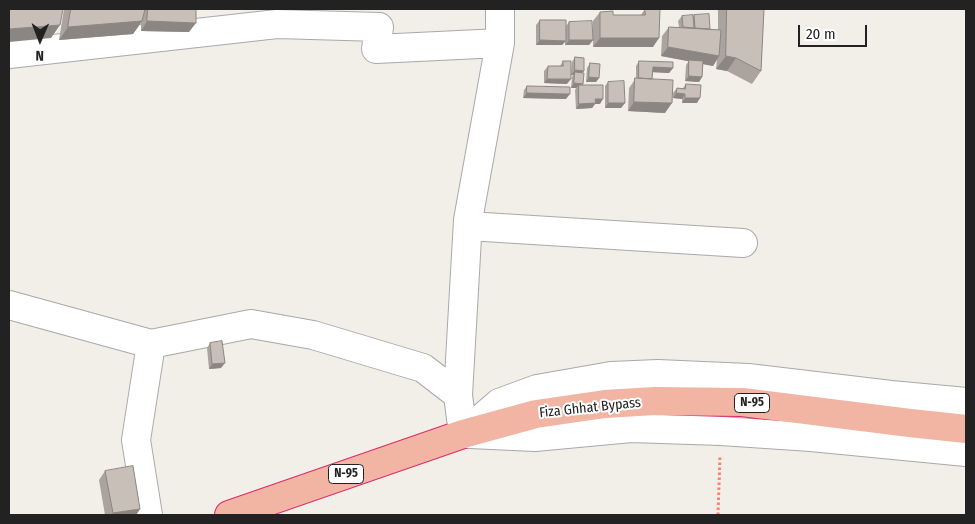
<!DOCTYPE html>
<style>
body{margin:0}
#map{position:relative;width:975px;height:524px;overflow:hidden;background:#f2efe9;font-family:"Fira Sans Condensed",sans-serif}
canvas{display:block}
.frame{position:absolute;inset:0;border:10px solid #222;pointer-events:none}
.north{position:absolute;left:15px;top:15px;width:50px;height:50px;-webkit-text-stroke:4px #fff;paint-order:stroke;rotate:181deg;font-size:14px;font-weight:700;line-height:20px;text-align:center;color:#222}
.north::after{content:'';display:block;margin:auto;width:18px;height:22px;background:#222;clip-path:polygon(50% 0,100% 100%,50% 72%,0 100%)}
.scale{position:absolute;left:798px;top:25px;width:69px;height:22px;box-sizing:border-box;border:2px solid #222;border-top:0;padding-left:6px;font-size:15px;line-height:18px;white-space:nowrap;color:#222;-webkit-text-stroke:4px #fff;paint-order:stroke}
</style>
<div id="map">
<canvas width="975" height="524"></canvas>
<div class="frame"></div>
<div class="north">N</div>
<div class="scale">20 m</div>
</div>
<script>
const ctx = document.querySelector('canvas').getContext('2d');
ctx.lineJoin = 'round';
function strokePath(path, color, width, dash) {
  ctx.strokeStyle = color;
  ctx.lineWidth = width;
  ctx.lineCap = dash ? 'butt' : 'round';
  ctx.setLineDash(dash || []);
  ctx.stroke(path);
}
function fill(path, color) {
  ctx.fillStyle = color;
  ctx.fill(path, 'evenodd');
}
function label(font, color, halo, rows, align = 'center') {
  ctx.font = font + ' "Fira Sans Condensed",sans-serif';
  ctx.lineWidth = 4;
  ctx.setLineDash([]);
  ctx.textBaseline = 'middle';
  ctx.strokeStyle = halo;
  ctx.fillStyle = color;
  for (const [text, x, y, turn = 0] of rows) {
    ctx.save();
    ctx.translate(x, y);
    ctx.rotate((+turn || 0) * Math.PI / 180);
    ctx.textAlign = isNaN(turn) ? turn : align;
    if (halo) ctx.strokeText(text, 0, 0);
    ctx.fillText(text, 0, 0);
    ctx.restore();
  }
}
const minor = new Path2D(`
 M9,54L277,24L379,27L376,49L500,43
 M468,226L743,243
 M9,305L151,344L136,440L148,515
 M151,344L251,324L313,335L423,368L458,395
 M463,434L499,403L537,389L611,376L658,374L748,378L891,395L966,402
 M463,434L458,395L468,220L500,43V9
 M470,434L535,437L631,428L721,431L811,437L966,452`);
const trunk = new Path2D(`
 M229,515L463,434L536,414L605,404L655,401L742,402L910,423L966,429`);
strokePath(minor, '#a9a9a9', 30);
strokePath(trunk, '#dc2a67', 30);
strokePath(new Path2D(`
 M718,515L720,456`), '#fa8072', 3, [2.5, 2.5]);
strokePath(minor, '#fff', 28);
strokePath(trunk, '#f2b4a3', 28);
fill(new Path2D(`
 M64,9H196L189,32L141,31V23L133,34L59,40Z
 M645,9L653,47H593V21L600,12L613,15H641Z
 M718,9H764L761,71L752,84L727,71L716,69L717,60L713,66L703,64L702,77L699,82L685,81L686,65L689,61L661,56L662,36L669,27H679L678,21L682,16L693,17L694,15L710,29L718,30Z
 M540,20L566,26L569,22L593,40L589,45H565V41L562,45H536V25Z
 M575,57L584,71L582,73L583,84L582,85L600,104H595L592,108L576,109L575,90L576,88H571L572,77L573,75H571L572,62Z
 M563,61L567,84L544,83V71L548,66H560Z
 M639,61L673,68L669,73L653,72L652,79L665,113L628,111L629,88L636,78V66Z
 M590,63L599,78L596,82H586L587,68Z
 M608,82L625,103L621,108H605V86Z
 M686,84L697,103H682V99L673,98V93L677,88H683Z
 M527,86L566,99L523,98L524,90Z
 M210,343L221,368L209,369L207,348Z
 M105,471L140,509L136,515H105L99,480Z`), '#aba49e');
fill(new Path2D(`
 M142,21L133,34L59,40L68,27Z
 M147,21L196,23L189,32L141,31Z
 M60,25L51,38L9,42V29Z
 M600,38H659L653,47H593Z
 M540,40L566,41L562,45H536Z
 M569,40H593L589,45H565Z
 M668,47L719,56L713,66L661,56Z
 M726,56L736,58L727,71L716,69Z
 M653,67L673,68L669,73L649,72Z
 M575,70L584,71L580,76L575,72L573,75H571Z
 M689,76L702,77L699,82L685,81Z
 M589,77L599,78L596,82H586Z
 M547,79H571L567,84L544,83Z
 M574,83L583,84L579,89V85L576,88H571Z
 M527,93L570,94L566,99L523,98Z
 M676,93L685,94L682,99L673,98Z
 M685,98H700L697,103H682Z
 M595,99H603L600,104H595L592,108L576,109L579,104Z
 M634,102L672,103L665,113L628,111Z
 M608,103H625L621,108H605Z
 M225,363L221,368L209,369L212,364Z
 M140,509L136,515H112L113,513Z`), '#8b8681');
const building = new Path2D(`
 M9,9H63L60,25L9,29Z
 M71,9H145L142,21L68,27Z
 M148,9H196V23L147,21Z
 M645,9H660L659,38H600V12L613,11V15H645Z
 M727,9H764L761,71L736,58L726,56Z
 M709,14L710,29L695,28L694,15Z
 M693,15L694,28L683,27L682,16Z
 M540,20H566V41L540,40Z
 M592,21L593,40H569V22Z
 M669,27L721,30L719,56L668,47Z
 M575,57L584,58V71L575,70Z
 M689,60L703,61L702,77L689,76Z
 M563,61H571V79H547L548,66H563Z
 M639,61L673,62V68L653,67L652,79L639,78Z
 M590,63L600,64L599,78L589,77Z
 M575,72L584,73L583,84L574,83Z
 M635,78L673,80L672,103L634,102Z
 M624,81L625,103H608V82Z
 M686,84L701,85L700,98H685V94L676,93L677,88L685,89Z
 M579,85H603V99H595L596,103L579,104Z
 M527,86L570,87V94L527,93Z
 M222,341L225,363L212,364L210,343Z
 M133,466L140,509L113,513L105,471Z`);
fill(building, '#c7bfb8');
strokePath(building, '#8b8681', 1);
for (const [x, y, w] of [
 [752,403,35],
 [346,474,35]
]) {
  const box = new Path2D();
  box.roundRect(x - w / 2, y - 9.5, w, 19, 4);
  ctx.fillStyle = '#fff';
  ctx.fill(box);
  strokePath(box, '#222', 1);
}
label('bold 12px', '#222', null, [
 ["N-95",752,403],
 ["N-95",346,474]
]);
label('14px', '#222', '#fff', [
 ["Fiza Ghhat Bypass",590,408,-6]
]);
</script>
